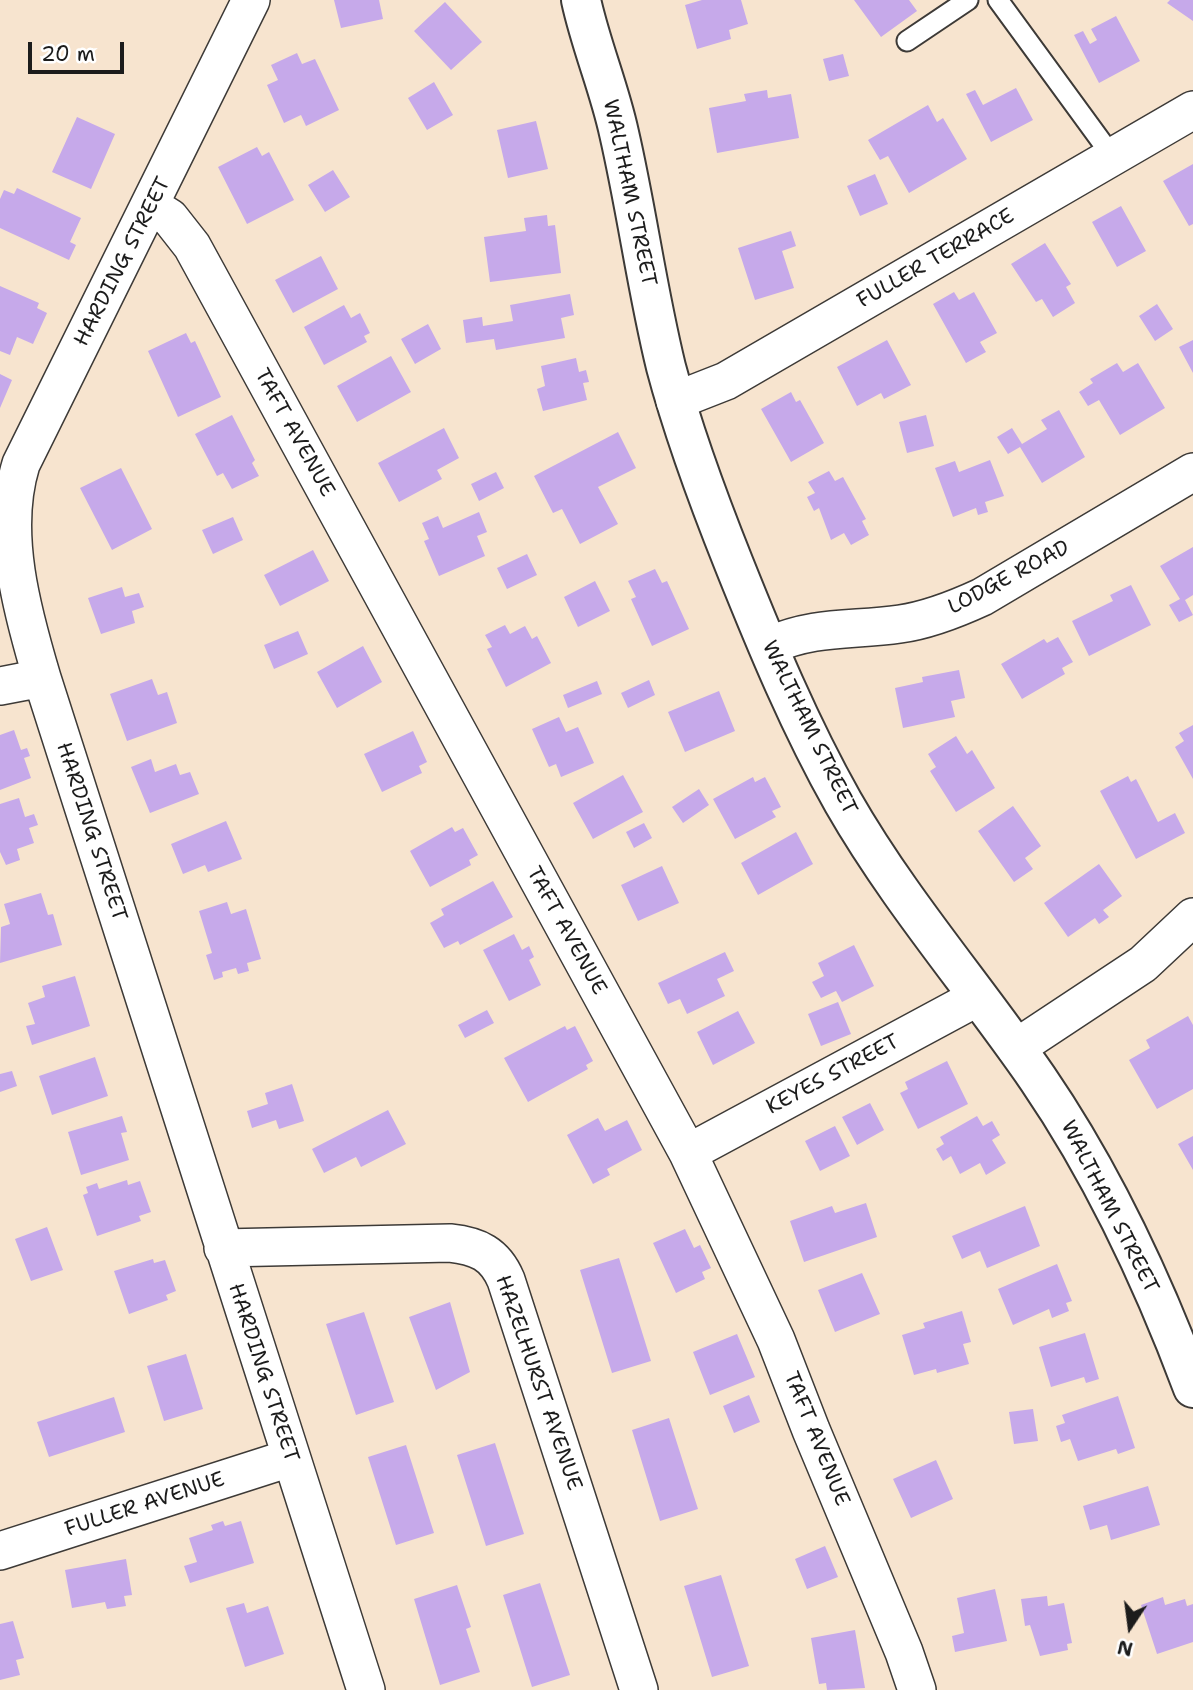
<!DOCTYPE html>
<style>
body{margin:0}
#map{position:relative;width:1193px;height:1690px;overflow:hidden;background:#f7e4cf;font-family:"Shantell Sans",sans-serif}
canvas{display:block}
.north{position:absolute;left:1095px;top:1592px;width:70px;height:70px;-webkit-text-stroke:5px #fff;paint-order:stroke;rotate:193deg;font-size:19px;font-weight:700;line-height:28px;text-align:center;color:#1c1c1c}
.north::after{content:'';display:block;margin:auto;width:24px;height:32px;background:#1c1c1c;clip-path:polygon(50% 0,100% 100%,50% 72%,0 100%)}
.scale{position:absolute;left:28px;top:42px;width:96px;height:32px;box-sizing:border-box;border:4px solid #1c1c1c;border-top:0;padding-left:9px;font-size:21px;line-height:24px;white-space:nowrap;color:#1c1c1c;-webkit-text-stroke:5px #fff;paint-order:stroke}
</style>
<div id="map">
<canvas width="1193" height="1690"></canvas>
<div class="north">N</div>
<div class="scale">20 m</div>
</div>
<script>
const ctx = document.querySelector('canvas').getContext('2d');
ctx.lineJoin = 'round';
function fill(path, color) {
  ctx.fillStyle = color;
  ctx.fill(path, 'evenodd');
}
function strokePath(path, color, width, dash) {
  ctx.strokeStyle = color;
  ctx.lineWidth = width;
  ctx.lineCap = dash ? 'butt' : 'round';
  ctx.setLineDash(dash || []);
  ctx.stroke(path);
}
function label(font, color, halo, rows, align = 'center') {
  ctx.font = font + ' "Shantell Sans",sans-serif';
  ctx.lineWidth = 5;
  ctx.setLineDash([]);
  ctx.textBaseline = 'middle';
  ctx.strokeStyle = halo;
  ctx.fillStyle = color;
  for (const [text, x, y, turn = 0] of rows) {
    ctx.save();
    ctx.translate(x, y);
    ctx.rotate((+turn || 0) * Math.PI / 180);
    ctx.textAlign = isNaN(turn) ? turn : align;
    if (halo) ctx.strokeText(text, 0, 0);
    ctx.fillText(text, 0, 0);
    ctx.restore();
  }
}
fill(new Path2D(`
 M334,0H379L383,19L341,28Z
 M702,0H741L748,24L729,30L731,39L697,49L685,5Z
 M854,0H909L917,11L881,37Z
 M1170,0H1193V21L1167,3Z
 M445,2L482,42L451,70L414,31Z
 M1116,16L1140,61L1099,83L1074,35L1083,31L1090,44L1097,40L1091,29Z
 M297,53L302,64L315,59L339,110L306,126L301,115L284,123L267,85L278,80L271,65Z
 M843,54L849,76L829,81L823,59Z
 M434,82L453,115L427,130L408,98Z
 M1016,88L1033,120L991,142L966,94L975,90L983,105Z
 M767,90L768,98L791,94L799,138L717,153L709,108L746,101L744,94Z
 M928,105L937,122L943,118L967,159L909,193L888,156L880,160L868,140Z
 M77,117L115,134L91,189L52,172Z
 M536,121L548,169L508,178L497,130Z
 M257,147L262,156L269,152L294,200L247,224L218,167Z
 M1193,164V224L1189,226L1163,181Z
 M333,170L350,197L325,212L308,185Z
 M875,174L888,204L860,216L847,186Z
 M17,188L81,218L70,242L76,245L69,260L0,228V199L4,190L14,194Z
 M1121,206L1146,251L1117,267L1092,222Z
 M547,215L548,226L555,225L561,273L490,282L484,237L526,231L524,218Z
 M791,231L796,246L782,251L794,288L755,300L738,248Z
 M1045,243L1071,284L1066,287L1075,303L1053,317L1042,299L1036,302L1011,264Z
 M321,256L338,289L293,313L275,280Z
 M0,286L39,303L37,308L47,313L33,344L17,337L10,355L0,351Z
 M954,292L959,300L974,292L997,333L980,342L986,352L966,363L933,304Z
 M570,294L574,315L561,318L565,338L496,350L494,339L466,343L463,320L482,317L483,326L513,321L510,305Z
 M1157,304L1173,329L1155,341L1139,316Z
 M344,305L351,318L360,313L370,333L364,336L367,342L324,365L304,327Z
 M428,324L441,349L415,364L401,339Z
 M186,333L191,343L195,341L221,397L178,417L148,351Z
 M887,340L911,385L884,399L881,393L857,406L837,367Z
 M1193,340V373L1179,347Z
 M391,356L411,392L357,422L337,386Z
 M576,358L579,372L586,370L589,382L583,383L587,400L543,411L537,389L545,386L541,366Z
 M1117,363L1123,372L1138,363L1165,408L1120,435L1099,400L1088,406L1079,392L1093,383L1090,379Z
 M0,374L12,380L0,408Z
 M791,392L796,402L800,400L824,443L791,462L761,409Z
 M1059,410L1085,457L1042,483L1020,447L1008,454L997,437L1012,428L1022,444L1047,429L1041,420Z
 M232,415L255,460L252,463L259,476L232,489L223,473L217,476L195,434Z
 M926,415L934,446L907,453L899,422Z
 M444,428L459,458L437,470L442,479L399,502L378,463Z
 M618,432L636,468L598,487L618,524L580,544L562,509L553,513L534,476Z
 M990,460L1004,496L985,502L988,512L978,515L976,508L953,517L935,468L955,461L959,472Z
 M121,468L152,529L112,550L80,488Z
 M829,471L835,481L843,477L866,519L862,521L869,535L851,545L844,533L831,540L819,508L814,511L807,497L815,493L808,482Z
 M496,472L504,488L479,501L471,484Z
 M479,512L487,532L477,536L485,556L439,576L424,541L429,539L422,523L438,516L443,528Z
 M233,517L243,540L213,554L202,530Z
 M1193,547V595L1185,600L1193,615L1179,622L1169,605L1180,599L1160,566Z
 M313,550L329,581L280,606L264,575Z
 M527,554L537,575L507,589L497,568Z
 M655,569L662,583L667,581L689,629L652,646L631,599L636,597L628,581Z
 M595,581L610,611L578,627L564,597Z
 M1131,585L1151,625L1089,656L1072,621L1113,601L1110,595Z
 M122,587L125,597L139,593L144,607L132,611L135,623L101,634L88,598Z
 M505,625L510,634L525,626L532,639L537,636L551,663L506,687L487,649L492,647L485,635Z
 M298,631L308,654L274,669L264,645Z
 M1058,637L1073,662L1062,668L1065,674L1022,699L1001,664L1044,639L1047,643Z
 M363,646L382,682L337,708L317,672Z
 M959,670L965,698L951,701L955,717L903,728L895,688L923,682L922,677Z
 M152,679L158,695L167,692L177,723L127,741L110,694Z
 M649,680L655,695L628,708L621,693Z
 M597,681L602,694L568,708L563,695Z
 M719,691L735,731L685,752L668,712Z
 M559,717L566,732L578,727L594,763L561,777L556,764L549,767L532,729Z
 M1193,725V779L1175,747L1184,741L1179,733Z
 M14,730L21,750L27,748L30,756L24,758L31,778L0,790V735Z
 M413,731L427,762L419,766L422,773L382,792L364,754Z
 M956,736L967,754L972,750L995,788L956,812L930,771L936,767L928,754Z
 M151,759L155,772L176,764L180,775L190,772L199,794L150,813L131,767Z
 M623,775L643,812L593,839L573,803Z
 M1128,776L1131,782L1136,779L1158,822L1175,813L1185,833L1136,859L1100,791Z
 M753,777L755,782L765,777L781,807L772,811L776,817L735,839L713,799Z
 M699,789L709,805L683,823L672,807Z
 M19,798L25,817L34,814L38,825L29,828L34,843L17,849L20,860L6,865L0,852V804Z
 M1013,806L1041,846L1025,858L1033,869L1014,882L978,831Z
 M226,821L242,859L208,872L205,865L183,874L171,844Z
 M644,823L652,838L634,848L626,832Z
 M452,827L455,832L463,828L478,855L469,860L471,865L430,887L410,851Z
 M796,832L813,864L758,895L741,863Z
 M1099,864L1122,896L1103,910L1109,917L1099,924L1095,918L1068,937L1044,903Z
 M662,866L679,903L638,921L621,885Z
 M493,881L513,917L460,945L458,941L444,948L430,923L444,915L441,909Z
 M41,893L48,915L53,914L62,945L0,963L1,927L10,924L4,904Z
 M227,902L231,914L246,909L261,959L247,963L249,971L238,974L236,968L222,972L223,977L214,980L206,955L212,953L199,911Z
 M514,934L522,950L529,946L534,957L529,960L541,985L509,1001L483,950Z
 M854,945L874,986L842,1002L836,991L821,998L812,982L824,976L818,963Z
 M725,952L734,971L717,979L725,996L687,1014L680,999L668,1004L658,983Z
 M75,976L90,1026L32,1045L26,1026L35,1024L28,1003L45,997L42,986Z
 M838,1002L851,1034L821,1046L808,1014Z
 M487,1010L494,1023L465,1038L458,1025Z
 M738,1011L755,1043L713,1065L697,1032Z
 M1188,1016L1193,1025V1089L1157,1109L1129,1060L1150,1048L1146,1040Z
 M565,1026L567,1030L575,1026L593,1061L586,1065L588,1069L528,1102L504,1058Z
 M95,1057L108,1096L52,1115L39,1076Z
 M947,1061L968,1104L918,1129L900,1093L908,1089L905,1082Z
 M12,1071L17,1086L0,1092V1074Z
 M292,1084L304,1121L279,1129L276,1120L252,1128L247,1111L268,1104L265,1093Z
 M870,1103L884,1130L857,1145L842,1117Z
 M388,1110L406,1144L361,1167L356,1157L324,1173L312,1149Z
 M122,1116L127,1132L121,1133L129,1160L81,1175L68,1132Z
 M977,1116L983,1126L992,1121L1000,1135L992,1140L1006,1163L986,1175L980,1163L960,1174L951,1156L943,1161L936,1149L944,1144L940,1137Z
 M598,1118L605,1131L627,1120L642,1150L607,1169L610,1175L593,1184L567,1135Z
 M835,1126L850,1156L820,1171L805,1141Z
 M1193,1136V1170L1178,1144Z
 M127,1180L128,1185L140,1181L151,1212L139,1216L141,1221L97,1236L83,1195L88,1193L86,1187L97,1183L99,1189Z
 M866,1203L877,1237L804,1262L790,1221L832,1206L835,1213Z
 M1025,1206L1040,1246L987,1268L980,1251L962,1259L952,1236Z
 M47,1227L63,1270L31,1281L15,1239Z
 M685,1229L694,1248L700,1245L711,1268L702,1272L705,1279L676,1293L653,1243Z
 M619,1258L651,1361L612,1373L580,1270Z
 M153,1259L154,1263L165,1260L176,1291L166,1295L168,1300L129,1314L114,1271Z
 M1057,1264L1072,1301L1066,1303L1069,1311L1052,1318L1049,1309L1013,1325L998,1289Z
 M862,1273L880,1314L835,1332L818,1290Z
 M450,1302L470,1372L436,1390L409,1317Z
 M962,1311L971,1342L963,1344L969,1364L937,1373L936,1369L914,1375L902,1335L925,1328L923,1323Z
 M364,1312L394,1402L356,1415L326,1324Z
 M1085,1333L1099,1379L1086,1383L1084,1377L1051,1387L1039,1347Z
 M737,1334L755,1377L710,1395L693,1352Z
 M186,1354L203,1409L164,1421L147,1366Z
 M749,1395L760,1422L734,1433L723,1406Z
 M1118,1396L1135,1448L1118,1454L1116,1449L1078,1461L1070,1439L1061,1442L1056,1426L1065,1423L1062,1415Z
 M114,1397L125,1432L49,1457L37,1422Z
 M1033,1409L1038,1441L1014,1444L1009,1412Z
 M669,1418L698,1509L660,1521L632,1430Z
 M495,1443L524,1534L486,1546L457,1455Z
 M406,1445L434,1533L396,1545L368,1457Z
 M936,1460L953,1499L911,1518L893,1479Z
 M1148,1486L1160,1525L1111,1540L1107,1525L1090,1530L1083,1506Z
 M223,1521L225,1526L241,1521L254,1563L190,1583L184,1566L197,1562L189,1538L213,1530L211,1525Z
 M825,1546L838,1577L807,1589L795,1559Z
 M126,1559L132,1595L124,1596L126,1606L107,1609L105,1602L72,1608L65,1570Z
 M721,1575L749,1666L712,1677L684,1586Z
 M540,1583L570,1675L532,1687L503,1595Z
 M457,1585L471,1627L466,1629L480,1672L440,1685L414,1599Z
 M995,1589L1007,1641L955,1652L952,1636L964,1633L957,1598Z
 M1047,1596L1048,1606L1064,1603L1072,1643L1067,1644L1068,1650L1040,1656L1030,1625L1025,1626L1021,1599Z
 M1163,1597L1165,1605L1185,1599L1187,1606L1193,1604V1642L1157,1654L1141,1605Z
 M244,1603L247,1613L268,1606L284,1654L245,1667L226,1608Z
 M13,1621L24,1658L16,1660L20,1675L0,1680V1624Z
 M855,1630L865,1688L827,1690L826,1683L819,1684L811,1638Z`), '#c6a9ea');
const lane = new Path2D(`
 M998,0L1112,156
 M907,41L968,0`);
const street = new Path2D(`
 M251,0L21,464C0,532 22,611 42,678L366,1690
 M151,206L170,218L192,246L688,1153L776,1340L811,1430L904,1652L917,1690
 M675,401L726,381L1193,110
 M768,646C817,625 851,631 900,624C929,620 956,609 982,597L1193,472
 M0,686L42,678
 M1016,1048L1143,964L1193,917
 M688,1153L978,997
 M223,1248L450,1243C478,1246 495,1254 506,1280L639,1690
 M0,1551L290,1458`);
const secondary = new Path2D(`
 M581,0C591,46 609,87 619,133C637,211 647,290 666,367C684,435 708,499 734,564C766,644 800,726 843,802C899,900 974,986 1038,1079C1103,1174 1153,1281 1193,1388`);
strokePath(lane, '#3d3a37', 23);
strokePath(street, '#3d3a37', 40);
strokePath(secondary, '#3d3a37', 42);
strokePath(lane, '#fff', 19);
strokePath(street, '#fff', 37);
strokePath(secondary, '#fff', 38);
label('21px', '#1c1c1c', '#fff', [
 ["WALTHAM STREET",629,193,78],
 ["FULLER TERRACE",936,259,-30],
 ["HARDING STREET",123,262,-63],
 ["TAFT AVENUE",294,433,61],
 ["LODGE ROAD",1009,578,-28],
 ["WALTHAM STREET",809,728,64],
 ["HARDING STREET",91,832,72],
 ["TAFT AVENUE",566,931,61],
 ["KEYES STREET",833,1075,-28],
 ["WALTHAM STREET",1109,1207,63],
 ["HARDING STREET",263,1373,72],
 ["HAZELHURST AVENUE",538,1383,71],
 ["TAFT AVENUE",816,1439,68],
 ["FULLER AVENUE",145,1505,-18]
]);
</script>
